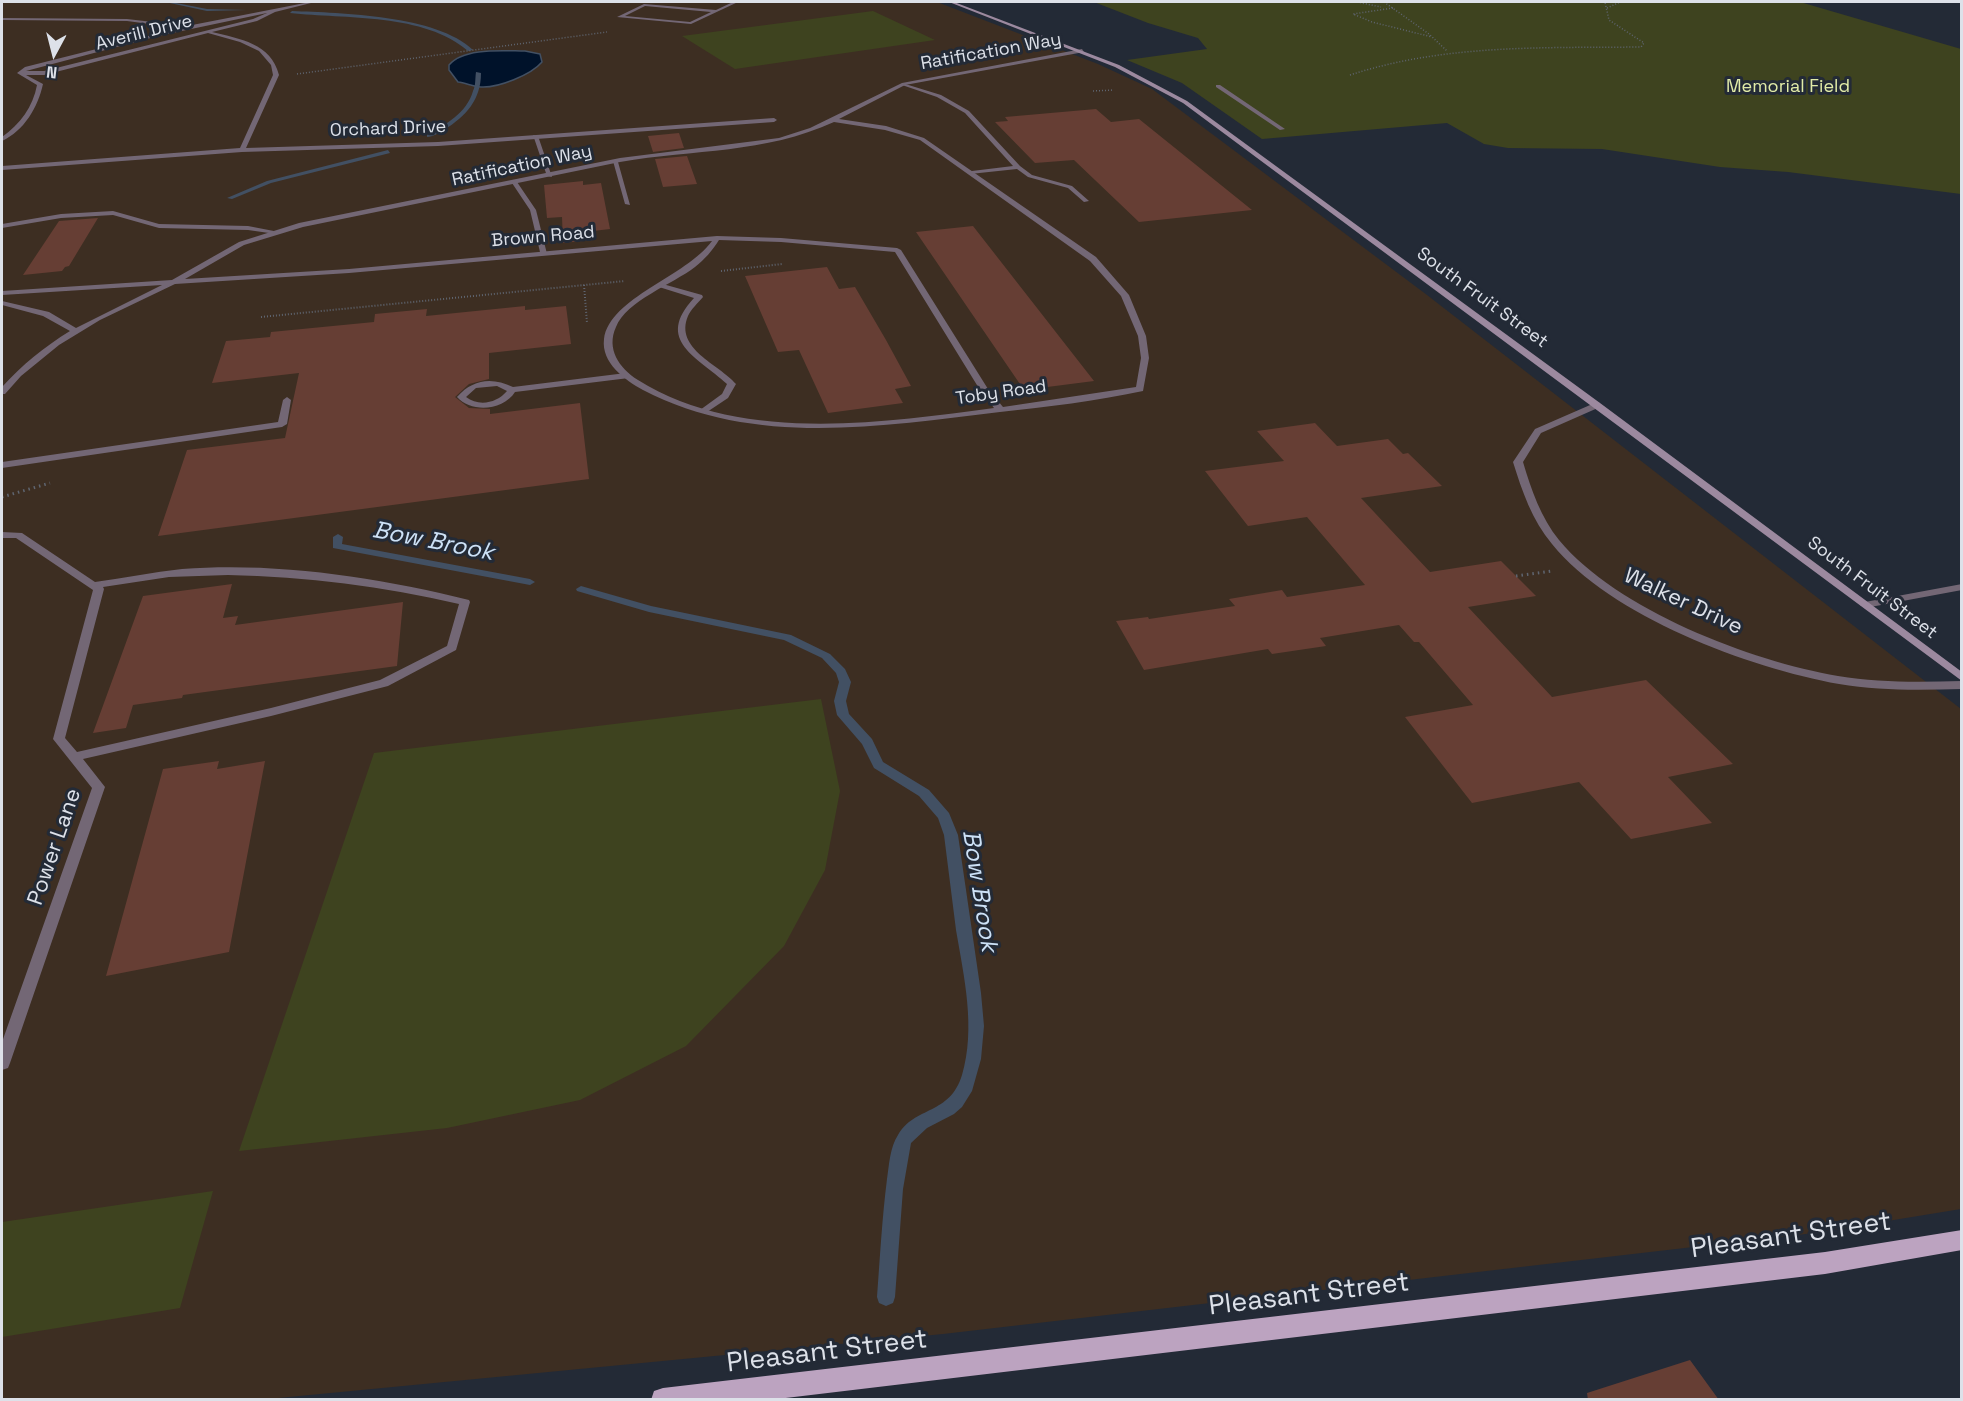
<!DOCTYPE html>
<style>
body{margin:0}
#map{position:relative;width:1963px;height:1401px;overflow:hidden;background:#232a36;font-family:"Space Grotesk",sans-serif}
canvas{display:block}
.frame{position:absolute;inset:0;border:3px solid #dde1e9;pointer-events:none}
.north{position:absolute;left:24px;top:24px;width:60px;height:60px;-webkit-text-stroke:4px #232a36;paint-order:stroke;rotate:187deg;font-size:16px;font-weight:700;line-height:24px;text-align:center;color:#dde1e9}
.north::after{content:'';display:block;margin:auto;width:21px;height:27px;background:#dde1e9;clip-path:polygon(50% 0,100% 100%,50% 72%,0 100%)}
</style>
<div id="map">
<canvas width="1963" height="1401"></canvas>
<div class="frame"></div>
<div class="north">N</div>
</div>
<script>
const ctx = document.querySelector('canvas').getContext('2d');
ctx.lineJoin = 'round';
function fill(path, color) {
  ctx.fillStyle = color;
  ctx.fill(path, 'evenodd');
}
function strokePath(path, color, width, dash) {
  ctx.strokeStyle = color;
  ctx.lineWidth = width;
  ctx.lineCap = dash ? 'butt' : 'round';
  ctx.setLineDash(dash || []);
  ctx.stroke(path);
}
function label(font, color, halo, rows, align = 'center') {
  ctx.font = font + ' "Space Grotesk",sans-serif';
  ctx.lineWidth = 6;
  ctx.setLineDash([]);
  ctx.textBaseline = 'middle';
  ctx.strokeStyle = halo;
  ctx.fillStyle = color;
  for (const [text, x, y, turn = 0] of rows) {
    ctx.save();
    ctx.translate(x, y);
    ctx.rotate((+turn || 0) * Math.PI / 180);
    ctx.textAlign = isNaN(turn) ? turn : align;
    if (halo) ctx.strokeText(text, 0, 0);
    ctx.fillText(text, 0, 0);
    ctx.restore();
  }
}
fill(new Path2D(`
 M2,2H937L1098,64L1152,89L1427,295L1961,709V1209L1814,1233L943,1334L268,1399L2,1400Z`), '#3d2e22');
fill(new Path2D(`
 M1094,2H1800L1961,49V194L1788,172L1720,167L1602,149L1508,148L1484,144L1447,123L1262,139L1182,83L1127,60L1207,49L1198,38L1148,23Z
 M873,11L935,40L735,69L682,36Z
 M821,699L840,791L825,870L784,946L686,1046L580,1100L447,1128L239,1151L374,753Z
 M213,1191L180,1308L2,1337V1222Z`), '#3e431f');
const water = new Path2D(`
 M525,51L540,54L542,62C531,75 498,88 481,87C474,87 466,83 458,82L449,70V65C464,47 504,51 525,51Z`);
fill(water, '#00122a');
strokePath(water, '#425063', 1.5);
fill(new Path2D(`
 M165,2H171L207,9L247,10L207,11Z
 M292,11C341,13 437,15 473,50L468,51C425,13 345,19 290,13Z
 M476,72L481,73C481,100 466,116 444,130C438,133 433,137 427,137V135C445,125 467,113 473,91C476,85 475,78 476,72Z
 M388,150L390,153L271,183L232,199L227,198L267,181Z
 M338,534L343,537L342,544L530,579L535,582L530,585L333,548V537Z
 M581,586L651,606L791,635L830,654L845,669L851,682L846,701L849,714L872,739L883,762L929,790L949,813L958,835L981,993L984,1026L981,1059L972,1091L962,1107L954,1114L927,1128L911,1143L903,1189L895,1297L893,1303L886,1306L879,1303L877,1297C880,1258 882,1218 887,1179C889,1165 890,1147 898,1135C915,1106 950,1115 962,1075C976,1028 964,977 956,930C952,898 948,867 944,835L938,818L919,796L874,768L862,744L837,715L834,701L839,682L836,673L822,658L784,640L649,612L577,591L576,589Z`), '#425063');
fill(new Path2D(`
 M1096,109L1111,122L1139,119L1252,210L1139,222L1074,160L1035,163L995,122L1008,121L1005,117Z
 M679,133L684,148L653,152L648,136Z
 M687,156L697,184L663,187L655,159Z
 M583,181V185L601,183L610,229L593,231V240L563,243L562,217L547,218L544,185Z
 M98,218L69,266L65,267L62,271L23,275L59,221Z
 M973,226L1094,381L1024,390L916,232Z
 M827,267L839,289L855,287L886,340L911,386L895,389L903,403L828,413L799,350L778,352L745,276Z
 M525,306V310L566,306L571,344L489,353V379L469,384L455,397L469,408L490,409V414L580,403L589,479L158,536L187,450L285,438L299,373L212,383L226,341L270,337L271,332L374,322L375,314L427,309L426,316Z
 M1315,423L1337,446L1388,439L1403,454L1408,453L1442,486L1361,498L1430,572L1501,561L1536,596L1468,607L1552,697L1646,680L1733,764L1668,777L1712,823L1631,839L1579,782L1472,803L1405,717L1473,705L1419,642H1414L1399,625L1320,638L1326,646L1272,654L1268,649L1144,670L1116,621L1148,617L1149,619L1235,606L1229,599L1282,590L1287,597L1365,585L1307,517L1248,526L1205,471L1284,461L1257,431Z
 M232,584L223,618L238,616L235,625L403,602L397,666L183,695L182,698L133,705L126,728L93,733L143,596Z
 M219,761L217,769L265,761L229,952L106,976L163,769Z
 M1690,1360L1719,1400H1588L1587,1393Z`), '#663e34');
strokePath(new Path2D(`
 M1357,2L1381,7
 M1384,2L1429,34L1447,51
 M1393,8L1353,14L1372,22L1432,37
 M1607,8L1620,2
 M297,74L607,32
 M1350,75C1445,44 1542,48 1641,47L1644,43L1609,20L1605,2
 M1093,91L1114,90`), '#5f6570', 1.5, [1, 2]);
strokePath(new Path2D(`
 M721,271L782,264
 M584,285L587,323
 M261,317L625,281`), '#5f6570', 2, [1, 2]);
strokePath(new Path2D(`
 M2,497L50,483
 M1516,576L1552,571`), '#5f6570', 3, [1.5, 4]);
fill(new Path2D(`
 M733,2H738L691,24L617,17L644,4L716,10ZM645,6L711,12L690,22L625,16Z
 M902,83L941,95L969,111L1020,166L1032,175L1072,186L1089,201L1084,202L1068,188L1028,177L1017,169L970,174V172L972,171L1013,166L965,113L937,97L902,85Z
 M1216,85H1220L1285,129L1280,130L1216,87Z
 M533,135L538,136L552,177L547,176Z
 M613,161L618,162L630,205L625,204Z
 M513,182H517L536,210L547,254L540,252L530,210L512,183Z
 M113,211L159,224L248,226L279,232L276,234L248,230L159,228L113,215L61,218L2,228V224L61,214Z
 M659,283L702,295L703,297C698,303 691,309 688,316C674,349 719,364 736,384L728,398L707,412L704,413L700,410L722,394L727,384C698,357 654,341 694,298L659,287Z
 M626,373L629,374V378L515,392C503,411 471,413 457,397C473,379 492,377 513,387ZM497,386L507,391C497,403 479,407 466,397L476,388Z
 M287,397L291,400L287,424L282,427L2,468V462L278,422L283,400Z
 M1597,402L1600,403V407L1541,433L1523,462C1531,489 1541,518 1559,540C1617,610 1751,661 1838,676C1879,683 1921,682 1962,681V689C1921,690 1879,691 1839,684C1749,668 1610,616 1552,544C1532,520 1522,491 1513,462L1535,429Z
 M2,532L22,533L95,582C124,578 153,572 182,569C277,562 376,577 469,600L470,602L456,650L388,686L271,716L83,759L105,787L10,1063L8,1068L2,1070V1042L92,788L53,739L93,590L16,538H2ZM228,575C307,577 383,586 459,604L447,646L380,680L271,708L77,752L65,738L104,589L103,587L169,577Z`), '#736775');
fill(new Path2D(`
 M310,2H315L275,12L257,21L212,32C240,39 271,43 279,75L246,148L438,142L774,118L777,120L774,122L438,146L242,152L2,170V166L240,148L273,75L271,65L259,51L240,42L208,33L44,75H26L43,84C38,107 24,131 2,141V137C20,124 33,107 37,85L17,73L25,67L180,28L127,21L2,20V18L127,19L187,26ZM267,13L253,19L44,71H26L158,36Z
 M1082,49L1084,52L905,85L839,119L886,126L924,138L1096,257L1129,295L1146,336L1149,358L1143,391C1096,401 1047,407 1000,412C880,426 755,448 643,390C625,380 601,363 604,339C610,297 686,277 712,241L349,273L175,284L100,320L59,345L21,376L5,394H2V387C22,365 44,347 70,331L43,316L2,305V301L49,312L76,328L162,285L2,295V291L172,280L239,242L299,223L620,158L779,138L810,128L902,83ZM834,122L885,130L920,140L1090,261L1121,296L1138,336L1141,358L1136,387L1003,407L988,389L901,250L897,248L781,238L717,236L349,269L185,279L244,245L303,227L620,162C695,149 764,154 834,122ZM719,240L781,242L895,252L980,390L994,408C882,423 740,444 638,380C619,368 606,349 616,327C626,301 673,284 695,267C705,259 712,251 719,240Z
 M1962,584V590L1865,608L1860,605L1865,602Z`), '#736775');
fill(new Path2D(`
 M949,2H954L1119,65L1187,101L1600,403L1962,672V681L1183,103L1115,67Z`), '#9c899f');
fill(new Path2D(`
 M1962,1230V1250L1825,1274L769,1400H651L654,1391L663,1388L1825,1252Z`), '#bca3c0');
label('18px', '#dde1e9', '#232a36', [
 ["Averill Drive",144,33,-14],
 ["Ratification Way",991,52,-10],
 ["Orchard Drive",388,129,-2],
 ["Ratification Way",522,166,-12],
 ["Brown Road",543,237,-5],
 ["South Fruit Street",1482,298,36],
 ["Toby Road",1001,393,-8],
 ["South Fruit Street",1872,588,37]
]);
label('18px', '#e1eba7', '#232a36', [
 ["Memorial Field",1788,87]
]);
label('22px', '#dde1e9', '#232a36', [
 ["Walker Drive",1683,602,25],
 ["Power Lane",55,847,-71]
]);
label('italic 24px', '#cde1f6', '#232a36', [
 ["Bow Brook",433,542,11],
 ["Bow Brook",979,891,81]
]);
label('27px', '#dde1e9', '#232a36', [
 ["Pleasant Street",1791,1236,-8],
 ["Pleasant Street",1309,1295,-7],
 ["Pleasant Street",827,1352,-7]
]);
</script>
